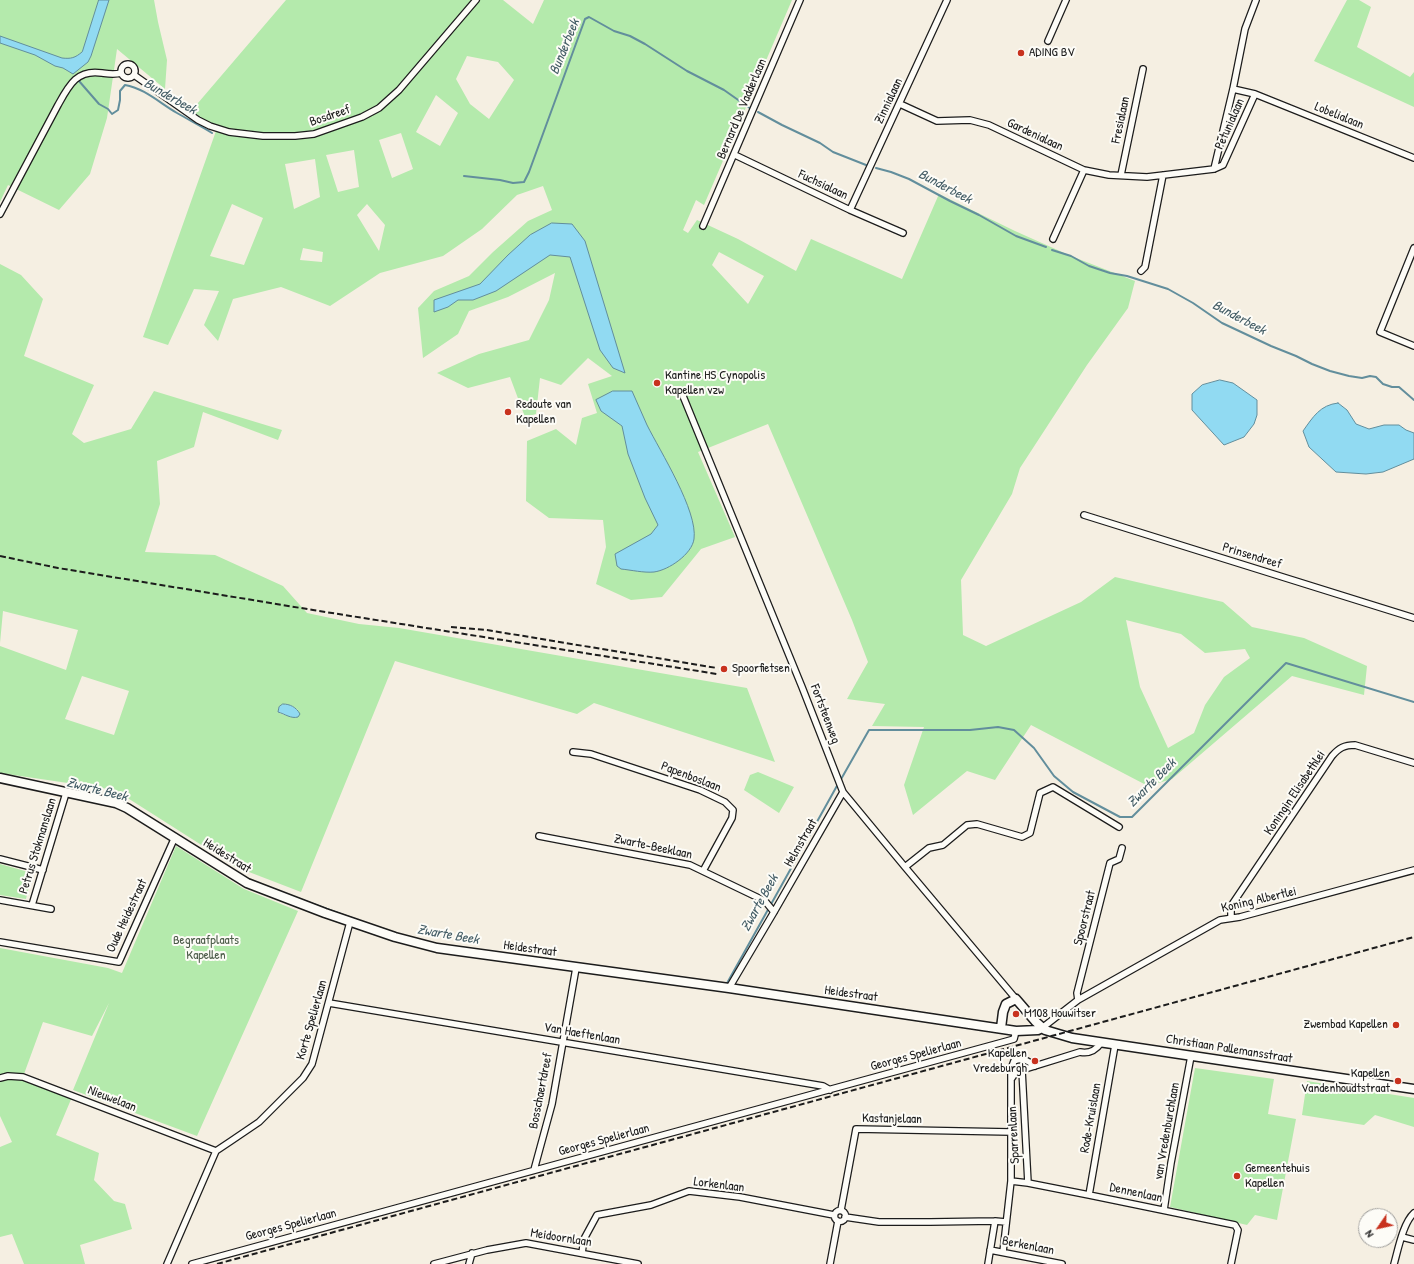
<!DOCTYPE html>
<style>
body{margin:0}
#map{position:relative;width:1414px;height:1264px;overflow:hidden;background:#f5efe2;font-family:"Patrick Hand",sans-serif}
canvas{display:block}
.north{position:absolute;left:1358px;top:1208px;width:40px;height:40px;box-sizing:border-box;background:#fdfcf7;border:1px solid #a3a29f;border-radius:50%;rotate:236deg;font-size:11px;font-weight:700;line-height:16px;text-align:center;color:#1c1c1c}
.north::after{content:'';display:block;margin:auto;width:14px;height:18px;background:#c8321e;clip-path:polygon(50% 0,100% 100%,50% 72%,0 100%)}
</style>
<div id="map">
<canvas width="1414" height="1264"></canvas>
<div class="north">N</div>
</div>
<script>
const ctx = document.querySelector('canvas').getContext('2d');
ctx.lineJoin = 'round';
function fill(path, color) {
  ctx.fillStyle = color;
  ctx.fill(path, 'evenodd');
}
function strokePath(path, color, width, dash) {
  ctx.strokeStyle = color;
  ctx.lineWidth = width;
  ctx.lineCap = dash ? 'butt' : 'round';
  ctx.setLineDash(dash || []);
  ctx.stroke(path);
}
function label(font, color, halo, rows, align = 'center') {
  ctx.font = font + ' "Patrick Hand",sans-serif';
  ctx.lineWidth = 4;
  ctx.setLineDash([]);
  ctx.textBaseline = 'middle';
  ctx.strokeStyle = halo;
  ctx.fillStyle = color;
  for (const [text, x, y, turn = 0] of rows) {
    ctx.save();
    ctx.translate(x, y);
    ctx.rotate((+turn || 0) * Math.PI / 180);
    ctx.textAlign = isNaN(turn) ? turn : align;
    if (halo) ctx.strokeText(text, 0, 0);
    ctx.fillText(text, 0, 0);
    ctx.restore();
  }
}
fill(new Path2D(`
 M0,0H154L158,22L167,60L165,89L117,49L107,118L90,174L59,210L8,185L0,202Z
 M286,0H503L533,24L544,0H792L704,205L696,200L683,230L688,233L697,220L738,239L796,271L811,239L902,279L939,194L1015,231L1071,256L1135,281L1128,308L1087,365L1020,468L1012,494L961,580L963,635L986,646L1081,602L1115,577L1223,602L1252,627L1304,638L1367,666L1364,695L1292,676L1172,779L1148,786L1031,725L995,780L967,771L913,815L904,785L924,727L872,726L885,704L847,699L868,662L852,620L768,424L698,452L735,537L701,549L662,597L631,600L596,584L606,547L603,520L549,518L526,501L527,441L556,429L576,445L582,418L597,413L588,384L612,376L588,358L561,385L540,378L536,414L525,417L510,377L468,388L437,373L479,354L529,340L549,300L555,273L508,297L469,311L458,334L423,358L418,308L434,291L469,276L493,252L528,221L552,210L543,186L517,195L482,229L443,256L380,273L330,306L281,287L233,299L218,341L204,325L219,291L194,289L168,345L143,337L216,131L192,110ZM467,56L498,62L514,80L489,119L470,104L456,79ZM436,95L458,113L440,146L416,132ZM401,133L413,169L392,178L379,140ZM354,150L359,187L338,192L326,155ZM315,159L320,197L294,209L285,164ZM232,204L263,218L244,265L210,256ZM367,204L385,225L379,251L357,215ZM303,248L323,252L322,262L300,260ZM719,252L764,276L748,304L712,265ZM1126,620L1181,634L1205,653L1245,649L1250,658L1224,677L1205,705L1194,733L1168,748L1140,687Z
 M1347,0H1359L1371,7L1357,47L1410,77L1414,72V107L1314,61Z
 M0,264L21,275L43,299L24,356L94,385L72,434L84,443L131,429L154,391L282,430L278,440L203,412L194,447L157,461L160,504L145,552L215,555L283,586L307,613L359,624L399,628L747,688L775,762L594,703L577,714L395,661L301,892L236,867L115,790L0,773V646L66,670L78,630L3,611L0,643ZM82,676L129,691L114,735L65,719ZM286,704L292,706L298,710L284,715L278,712V709L280,706Z
 M758,772L794,787L779,813L744,790L750,775Z
 M176,846L244,889L298,911L197,1136L73,1090L109,1003L92,1036L43,1022L24,1074L72,1097L56,1135L99,1153L94,1180L114,1201L125,1204L132,1229L80,1245L85,1264H24L12,1234L0,1237V1147L12,1142L0,1116V948L108,968L122,973Z
 M0,864L32,873L26,899L0,895Z
 M1195,1068L1274,1079L1268,1114L1296,1119L1277,1220L1255,1215L1247,1225L1170,1207Z
 M1307,1081L1414,1098V1127L1375,1115L1364,1125L1302,1115Z`), '#b4eaac');
const water = new Path2D(`
 M99,0H109L91,56L88,62L73,74L63,68L55,66L35,55L0,43V36L62,58C71,59 75,58 82,52Z
 M552,223L572,224L585,241L625,373L613,368L600,350L570,257L550,255L496,291L473,300H458L448,307L434,312V300L480,284L508,255L530,235Z
 M1220,380L1233,383L1257,400V415L1254,424L1244,437L1224,445L1192,410V394L1202,385Z
 M613,391H632C637,402 642,414 647,425C660,451 698,511 694,539C692,554 669,570 654,572C644,573 631,570 621,569L617,566L615,554L651,534L658,525L645,498L628,454L622,426L601,411L596,400Z
 M1338,403L1347,410L1356,424L1369,429L1384,425H1399L1406,430L1414,433V459L1383,472L1366,474L1336,472L1309,447L1303,431C1313,417 1320,405 1338,403Z
 M283,704C290,704 296,707 300,714L298,717C291,719 285,714 278,712L279,707Z`);
fill(water, '#91daf2');
strokePath(water, '#628e9c', 1);
strokePath(new Path2D(`
 M79,81L99,104L108,109L112,114L118,110L120,100V91L125,85C144,88 161,104 177,113C189,120 201,126 212,133
 M758,112L782,125L820,143L833,152L866,165
 M876,168L891,172L909,179L950,201L979,215L1016,236L1046,247
 M464,176L500,180L513,183L524,182L529,172L585,19L589,17L614,31L630,36L645,44L687,71L724,90L751,109
 M1052,250L1071,256L1089,266L1110,273L1127,276L1168,289L1193,303L1222,323L1271,346L1296,356L1312,364L1330,371L1349,376L1362,378L1370,376L1376,377L1383,384L1392,387H1399L1414,400
 M840,781L869,730H970L998,727L1014,730L1034,748L1054,776L1073,792L1120,817H1132L1286,663L1414,702
 M283,893L360,921
 M726,985L838,784`), '#628e9c', 2);
const street = new Path2D(`
 M1048,41L1066,0
 M121 71a7 7 0 1 1 14 0a7 7 0 1 1-14 0Z
 M134,75L198,120L210,126L229,132L263,136H295L314,134L362,117L379,108L399,90L476,0
 M1233,89L1255,94L1414,158
 M900,104L937,121L970,120L989,125L1084,170L1109,175L1147,177L1214,169L1223,165L1255,94
 M735,155L850,210L903,233
 M1214,169L1233,89L1245,29L1256,0
 M1121,175L1143,69
 M850,210L947,0
 M0,214L58,105C69,85 77,69 102,73C109,74 114,75 121,73
 M703,226L800,0
 M1053,239L1084,170
 M1414,248L1380,332L1414,346
 M1141,271L1145,267L1163,175
 M683,396L802,687L843,792L905,867L1016,999
 M1084,515L1414,618
 M573,752L591,754L700,790L725,802L733,810L732,818L703,871
 M539,836L690,865L765,901L774,912
 M0,859L43,870
 M905,867L929,848L943,845L967,825L977,824L1022,837L1030,833L1040,793L1053,787L1119,827
 M0,900L51,909
 M32,905L66,793
 M1231,918V909L1233,903L1332,756C1339,748 1344,745 1355,745L1414,763
 M0,942L119,962L175,837
 M729,988L774,912L843,792
 M1078,1000L1077,993L1110,863L1119,859L1122,848
 M329,1003L823,1086L830,1090
 M1042,1028L1078,1000L1220,920L1240,917L1414,870
 M1035,1066C1028,1061 1023,1057 1014,1061L1011,1069V1181L1028,1183L1089,1195L1235,1225L1238,1230L1231,1264
 M1022,1070L1028,1183
 M0,1078L8,1076L23,1077L216,1151
 M1012,1078L1016,1072L1022,1070L1080,1052C1089,1054 1096,1050 1101,1043
 M534,1170L552,1104L576,968
 M1089,1195L1115,1045
 M841,1210L856,1129L1011,1132
 M1164,1210L1171,1163L1191,1056
 M834.5 1216a5.5 5.5 0 1 1 11 0a5.5 5.5 0 1 1-11 0Z
 M845,1217L879,1222H930L995,1221
 M1402,1237L1414,1240
 M990,1250L1062,1264
 M1003,1252L1011,1181
 M582,1253L584,1239L597,1215L651,1205L689,1191L740,1197L834,1215
 M167,1264L216,1151L231,1141L259,1122L303,1078L312,1064L350,922
 M192,1264L1007,1041L1014,1039L1015,1035L1014,1031
 M434,1264L487,1250L526,1243L638,1264
 M469,1264L472,1253
 M830,1264L838,1221
 M988,1264L995,1221L1006,1222
 M1394,1264C1398,1250 1403,1223 1414,1213`);
const secondary = new Path2D(`
 M0,778L116,803L127,808L247,883L325,913L395,937L437,948L729,988L1016,1031L1038,1030L1042,1028
 M1001,1028L1003,1012L1006,1004L1016,999L1035,1021L1045,1030L1072,1038L1414,1089`);
strokePath(street, '#1c1c1c', 8);
strokePath(secondary, '#1c1c1c', 11);
strokePath(street, '#fdfcf7', 5.5);
strokePath(secondary, '#fdfcf7', 8);
strokePath(new Path2D(`
 M0,556L58,568L313,610L717,674
 M451,627L487,630L717,668
 M217,1264L1414,937`), '#1c1c1c', 2, [6, 3]);
for (const [x, y, r, color] of [
 [1021,53,4,"#c8321e"],
 [657,383,4,"#c8321e"],
 [508,412,4,"#c8321e"],
 [724,669,4,"#c8321e"],
 [1016,1014,4,"#c8321e"],
 [1396,1025,4,"#c8321e"],
 [1035,1061,4,"#c8321e"],
 [1398,1081,4,"#c8321e"],
 [1237,1176,4,"#c8321e"]
]) {
  const dot = new Path2D();
  dot.arc(x, y, r, 0, 2 * Math.PI);
  ctx.fillStyle = color;
  ctx.fill(dot);
  strokePath(dot, '#fdfcf7', 1.5);
}
label('13px', '#1c1c1c', '#fdfcf7', [
 ["ADING BV",1029,53],
 ["Kantine HS Cynopolis",665,376],
 ["Kapellen vzw",665,391],
 ["Redoute van",516,405],
 ["Kapellen",516,420],
 ["Spoorfietsen",732,669],
 ["M108 Houwitser",1024,1014],
 ["Zwembad Kapellen",1388,1025,"right"],
 ["Kapellen",1027,1054,"right"],
 ["Vredeburgh",1027,1069,"right"],
 ["Kapellen",1390,1074,"right"],
 ["Vandenhoudtstraat",1390,1089,"right"],
 ["Gemeentehuis",1245,1169],
 ["Kapellen",1245,1184]
], 'left');
label('13px', '#1c1c1c', '#fdfcf7', [
 ["Zinnialaan",889,101,-65],
 ["Bernard De Vadderlaan",742,109,-67],
 ["Bosdreef",330,116,-19],
 ["Lobelialaan",1339,116,22],
 ["Fresialaan",1121,120,-78],
 ["Petunialaan",1230,124,-66],
 ["Gardenialaan",1035,135,25],
 ["Fuchsialaan",823,185,25],
 ["Prinsendreef",1252,556,17],
 ["Fortsteenweg",825,714,69],
 ["Papenboslaan",691,777,21],
 ["Koningin Elisabethlei",1295,793,-56],
 ["Helmstraat",801,843,-60],
 ["Petrus Stokmanslaan",38,846,-73],
 ["Zwarte-Beeklaan",653,847,12],
 ["Heidestraat",227,856,32],
 ["Koning Albertlei",1259,900,-13],
 ["Oude Heidestraat",127,916,-65],
 ["Spoorstraat",1085,918,-76],
 ["Heidestraat",530,949,8],
 ["Heidestraat",851,994,8],
 ["Korte Spelierlaan",312,1020,-74],
 ["Van Haeftenlaan",582,1034,10],
 ["Christiaan Pallemansstraat",1229,1049,9],
 ["Georges Spelierlaan",916,1055,-15],
 ["Bosschaertdreef",541,1091,-79],
 ["Nieuwelaan",112,1099,21],
 ["Rode-Kruislaan",1091,1118,-80],
 ["Kastanjelaan",892,1119,1],
 ["van Vredenburchlaan",1167,1131,-80],
 ["Sparrenlaan",1014,1135,-93],
 ["Georges Spelierlaan",604,1140,-15],
 ["Lorkenlaan",719,1185,7],
 ["Dennenlaan",1136,1193,12],
 ["Georges Spelierlaan",291,1225,-15],
 ["Meidoornlaan",561,1238,9],
 ["Berkenlaan",1028,1246,11]
]);
label('13px', '#4a5a47', '#fdfcf7', [
 ["Begraafplaats",206,941],
 ["Kapellen",206,956]
]);
label('italic 14px', '#455e67', '#fdfcf7', [
 ["Bunderbeek",565,47,-68],
 ["Bunderbeek",170,97,30],
 ["Bunderbeek",945,187,28],
 ["Bunderbeek",1239,318,28],
 ["Zwarte Beek",1152,783,-45],
 ["Zwarte Beek",97,790,14],
 ["Zwarte Beek",760,903,-61],
 ["Zwarte Beek",448,935,10]
]);
</script>
